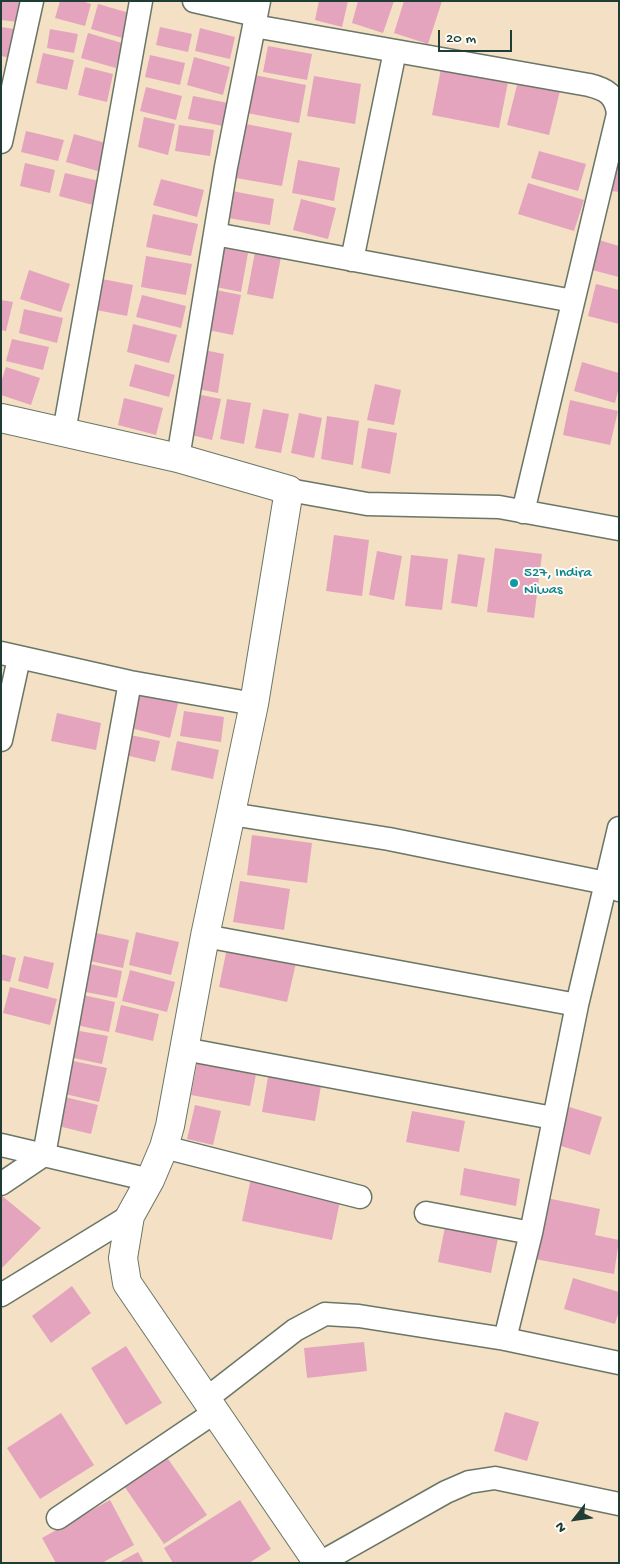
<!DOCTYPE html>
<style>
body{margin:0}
#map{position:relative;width:620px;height:1564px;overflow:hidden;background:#f4e0c4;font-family:"Gochi Hand",sans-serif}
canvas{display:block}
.frame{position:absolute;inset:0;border:2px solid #1f3d34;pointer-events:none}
.north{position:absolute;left:550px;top:1494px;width:50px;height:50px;-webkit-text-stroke:4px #fdfcf7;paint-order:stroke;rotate:240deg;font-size:14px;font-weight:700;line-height:20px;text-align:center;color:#1f3d34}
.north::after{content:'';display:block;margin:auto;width:18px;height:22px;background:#1f3d34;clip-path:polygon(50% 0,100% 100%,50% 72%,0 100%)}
.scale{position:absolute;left:438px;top:30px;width:74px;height:22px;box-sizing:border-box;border:2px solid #1f3d34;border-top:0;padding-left:6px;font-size:15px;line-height:18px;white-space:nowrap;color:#1f3d34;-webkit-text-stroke:4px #fdfcf7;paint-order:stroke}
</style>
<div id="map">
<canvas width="620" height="1564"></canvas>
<div class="frame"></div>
<div class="north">N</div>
<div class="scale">20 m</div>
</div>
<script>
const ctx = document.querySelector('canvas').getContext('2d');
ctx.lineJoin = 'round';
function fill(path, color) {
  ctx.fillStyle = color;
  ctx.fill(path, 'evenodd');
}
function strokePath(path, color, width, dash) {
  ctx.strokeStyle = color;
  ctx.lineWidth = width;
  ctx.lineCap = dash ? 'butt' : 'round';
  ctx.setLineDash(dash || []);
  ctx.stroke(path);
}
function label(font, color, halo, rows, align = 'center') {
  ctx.font = font + ' "Gochi Hand",sans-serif';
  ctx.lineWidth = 4;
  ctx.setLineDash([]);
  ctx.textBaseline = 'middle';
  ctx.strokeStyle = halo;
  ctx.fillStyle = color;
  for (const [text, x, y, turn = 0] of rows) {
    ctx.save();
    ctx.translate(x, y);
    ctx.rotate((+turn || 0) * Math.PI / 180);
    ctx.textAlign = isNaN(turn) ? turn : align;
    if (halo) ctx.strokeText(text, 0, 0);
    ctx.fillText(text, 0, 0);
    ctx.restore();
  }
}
fill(new Path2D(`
 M1,1H20L18,22L1,20Z
 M60,1H82L91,4L85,26L55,18Z
 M319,1H348L342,27L315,20Z
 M358,1H394L383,33L352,23Z
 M404,1H442L428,44L394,33Z
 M98,4L133,14L126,39L91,29Z
 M1,27L21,30L16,59L1,56Z
 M160,27L192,34L188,52L156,45Z
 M200,28L235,37L230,59L195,51Z
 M50,29L78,34L74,53L47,48Z
 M88,33L122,43L116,68L81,58Z
 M268,46L312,54L307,80L263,72Z
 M43,53L74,60L67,90L36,83Z
 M150,55L185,63L180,85L145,77Z
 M194,57L230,67L223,95L187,85Z
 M85,67L113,74L107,102L78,95Z
 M441,69L508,82L499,128L432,115Z
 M254,75L306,85L299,123L247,113Z
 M314,76L361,84L355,124L307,116Z
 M518,81L560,91L549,135L507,125Z
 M146,87L182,96L176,120L140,111Z
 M193,96L228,103L223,126L188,119Z
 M144,117L175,124L168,155L138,147Z
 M246,124L292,133L282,186L236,178Z
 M179,125L214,130L210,156L175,151Z
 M26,131L64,140L58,161L21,152Z
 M74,134L109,144L101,172L66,162Z
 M539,151L586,164L578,191L531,178Z
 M298,160L340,168L334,201L292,193Z
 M619,162V192L611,191Z
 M25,163L55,170L50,193L20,186Z
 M65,173L99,181L93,205L59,196Z
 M161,179L204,190L197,217L153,205Z
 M528,183L584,200L574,231L518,214Z
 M232,191L274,199L270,225L228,218Z
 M301,199L336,208L328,239L293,230Z
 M153,214L198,224L191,256L146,247Z
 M599,240L619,246V277L592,270Z
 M223,248L248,253L241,292L216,287Z
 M255,252L281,257L273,299L247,294Z
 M146,256L192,264L186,295L141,287Z
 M29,270L70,284L61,312L20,299Z
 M92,277L133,285L127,316L86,308Z
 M596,284L619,290V324L588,316Z
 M216,290L241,295L233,335L208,330Z
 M142,295L186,306L181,328L136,317Z
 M1,300L13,302L6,331L1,330Z
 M24,309L63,318L57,343L19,333Z
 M133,324L177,335L169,363L127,352Z
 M12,339L49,347L43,370L6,361Z
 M199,349L224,354L218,393L193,388Z
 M582,362L619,373V387L615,403L574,391Z
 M135,364L175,375L169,397L129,386Z
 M6,367L40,378L31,405L1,395V382Z
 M375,384L401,390L394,425L367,420Z
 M196,394L221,399L212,440L187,434Z
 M124,398L163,408L156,435L118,425Z
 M227,399L251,403L244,444L220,439Z
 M570,400L618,411L610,445L563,435Z
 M263,409L289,414L281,453L255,448Z
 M299,413L322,418L314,458L291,453Z
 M327,416L359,421L353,465L321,459Z
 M368,428L397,433L390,474L361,468Z
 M334,535L369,540L362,596L326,591Z
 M495,548L542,554L534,618L487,612Z
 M377,551L402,556L394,600L369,595Z
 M458,554L485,558L477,607L451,603Z
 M411,555L448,559L442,610L405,606Z
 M132,689L179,699L170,738L123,726Z
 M184,711L224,717L221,742L180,736Z
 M57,713L101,723L96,750L51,741Z
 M125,734L160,741L155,762L121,754Z
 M177,741L219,750L213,779L171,770Z
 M252,835L312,843L307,883L247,875Z
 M240,881L290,889L284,930L233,922Z
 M136,932L179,942L171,975L129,965Z
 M96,933L129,940L123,968L90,961Z
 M227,948L296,963L287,1002L219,987Z
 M1,954L16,958L10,982L1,980Z
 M24,956L54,963L48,989L18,981Z
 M85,963L122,971L117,998L80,991Z
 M130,970L175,982L167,1012L122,1001Z
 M10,987L57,999L50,1025L3,1013Z
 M83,995L115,1002L109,1032L76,1025Z
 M121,1005L159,1014L153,1041L115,1032Z
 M74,1030L108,1036L102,1064L69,1057Z
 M198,1058L257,1069L250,1106L191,1095Z
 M68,1060L107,1068L99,1102L61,1093Z
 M269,1071L322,1080L315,1121L262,1112Z
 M61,1096L98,1105L91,1134L54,1125Z
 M195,1105L221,1111L213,1145L187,1139Z
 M566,1106L602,1117L590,1155L555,1144Z
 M412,1111L465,1121L459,1152L406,1142Z
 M464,1168L520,1179L516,1206L460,1195Z
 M252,1173L341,1196L332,1240L242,1221Z
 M1,1195L41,1228L1,1269Z
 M542,1197L600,1209L595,1235L619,1240L614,1274L530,1258Z
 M445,1227L498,1238L491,1273L438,1262Z
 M573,1278L619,1292V1311L615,1324L564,1309Z
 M72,1286L91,1313L51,1343L32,1316Z
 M364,1342L367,1371L307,1378L304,1348Z
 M126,1346L162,1403L126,1425L91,1368Z
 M505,1412L539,1422L527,1461L494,1451Z
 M61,1413L94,1465L40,1499L7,1448Z
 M166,1456L207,1515L164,1544L124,1486Z
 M110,1500L134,1545L102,1563H56L42,1538Z
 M240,1500L271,1549L249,1563H173L164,1548Z
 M138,1552L144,1563H118Z`), '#e4a4be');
const street = new Path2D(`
 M194,1L256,15
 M254,26L589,85C606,89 616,95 618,114L523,512
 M1,142L32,1
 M215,234L573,301
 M352,260L395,51
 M64,432L141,1
 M178,458L226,167L259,1
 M289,490L367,504L499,507L619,529
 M1,653L130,682L254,704
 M1,740L19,658
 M231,814L389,839L606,883L619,890
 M205,936L577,1005
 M184,1049L553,1118
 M1,1145L150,1180
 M164,1147L360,1197
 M1,1184L44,1155L130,682
 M426,1213L531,1233
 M1,1295L130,1216
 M505,1339L531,1233L577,1005L619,828
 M206,1399L295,1330L325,1314L359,1316L505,1339L619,1363
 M58,1518L215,1412
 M320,1563L446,1492L469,1482L495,1478L619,1504`);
const secondary = new Path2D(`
 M1,418L178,458L289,490L254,704L205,936L170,1126L164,1147L150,1180L130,1216L123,1258L127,1283L318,1563`);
strokePath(street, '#6a7666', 25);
strokePath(secondary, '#6a7666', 30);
strokePath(street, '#fff', 22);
strokePath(secondary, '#fff', 28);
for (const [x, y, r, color] of [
 [514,583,5,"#0f9aa8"]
]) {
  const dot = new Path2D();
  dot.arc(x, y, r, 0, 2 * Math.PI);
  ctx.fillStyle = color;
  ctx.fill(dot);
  strokePath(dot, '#fdfcf7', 2);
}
label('15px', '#0d838f', '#fdfcf7', [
 ["527, Indira",524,574],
 ["Niwas",524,591]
], 'left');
</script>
